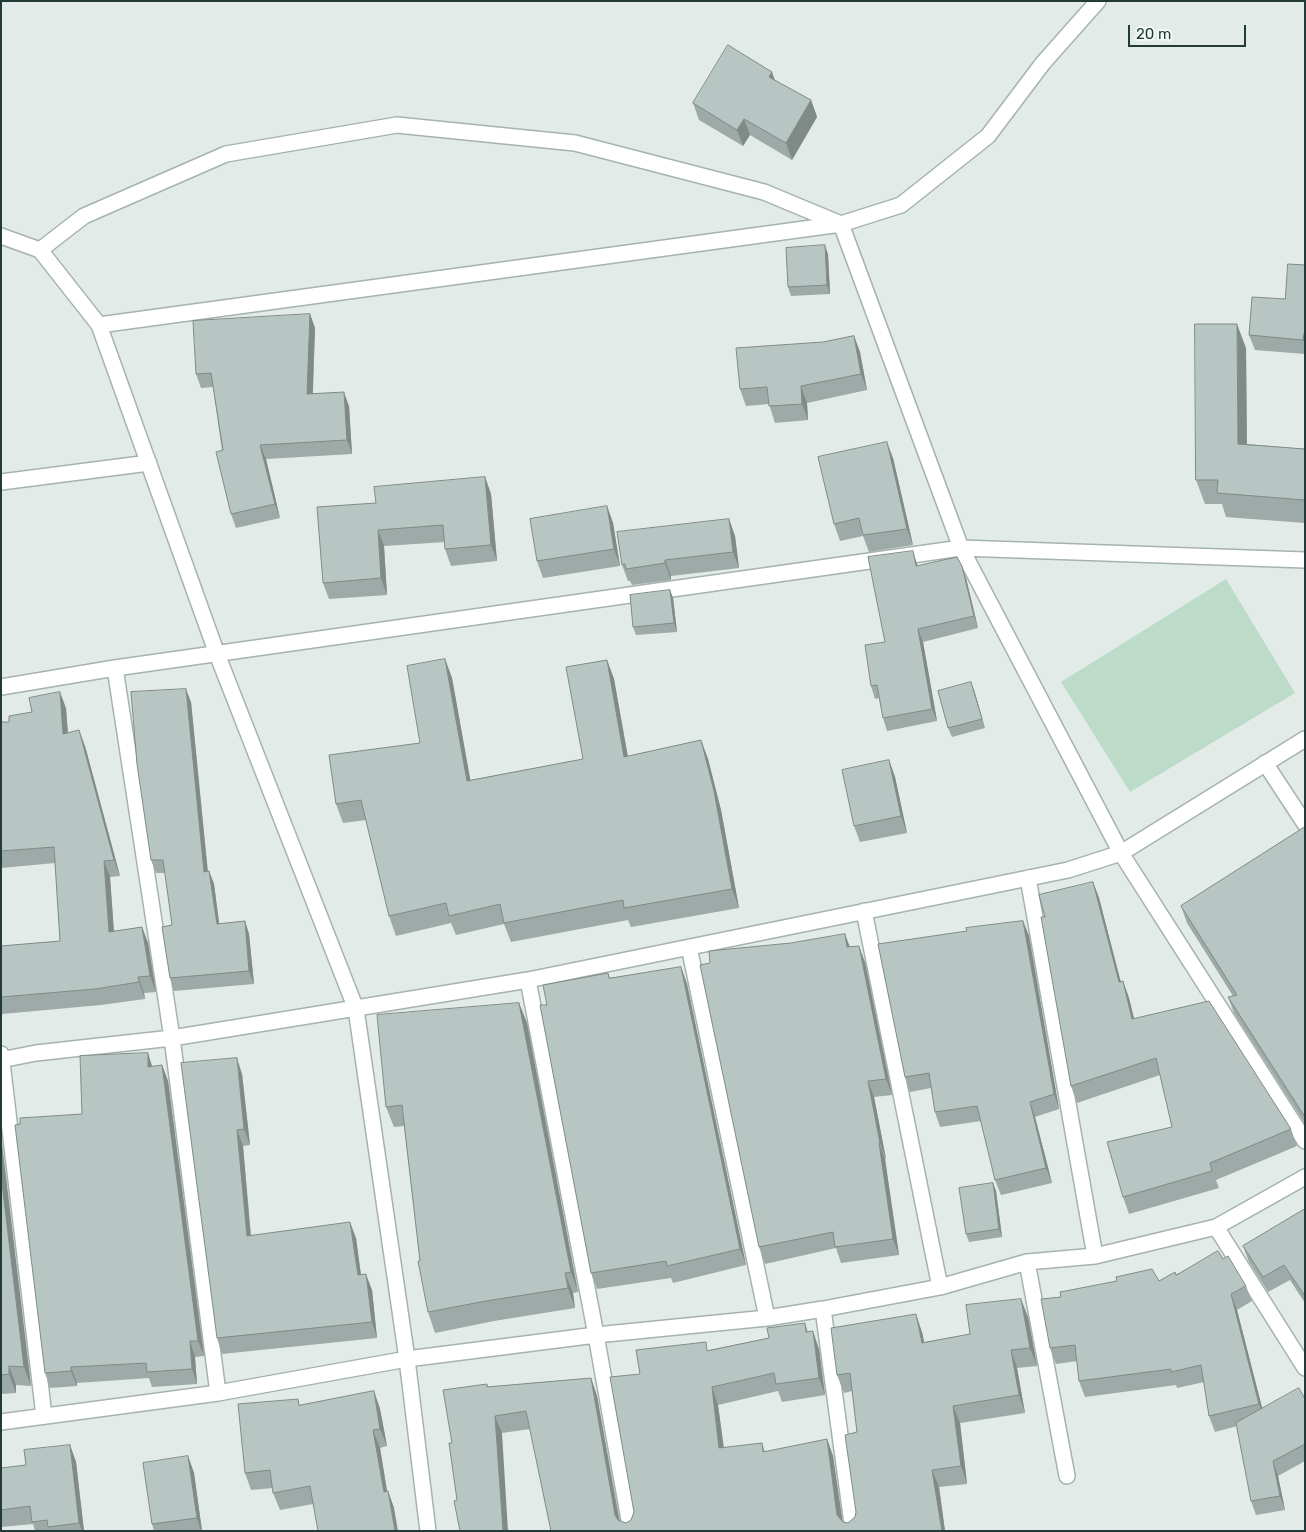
<!DOCTYPE html>
<style>
body{margin:0}
#map{position:relative;width:1306px;height:1532px;overflow:hidden;background:#e2ebe8;font-family:Rubik,sans-serif}
canvas{display:block}
.frame{position:absolute;inset:0;border:2px solid #233b38;pointer-events:none}
.scale{position:absolute;left:1128px;top:25px;width:118px;height:22px;box-sizing:border-box;border:2px solid #233b38;border-top:0;padding-left:6px;font-size:15px;line-height:18px;white-space:nowrap;color:#233b38;-webkit-text-stroke:4px #f2f8f6;paint-order:stroke}
</style>
<div id="map">
<canvas width="1306" height="1532"></canvas>
<div class="frame"></div>
<div class="scale">20 m</div>
</div>
<script>
const ctx = document.querySelector('canvas').getContext('2d');
ctx.lineJoin = 'round';
function fill(path, color) {
  ctx.fillStyle = color;
  ctx.fill(path, 'evenodd');
}
function strokePath(path, color, width, dash) {
  ctx.strokeStyle = color;
  ctx.lineWidth = width;
  ctx.lineCap = dash ? 'butt' : 'round';
  ctx.setLineDash(dash || []);
  ctx.stroke(path);
}
fill(new Path2D(`
 M1226,579L1295,693L1130,792L1061,682Z`), '#bcdbc9');
const street = new Path2D(`
 M1,236L40,250L99,325L217,654L356,1009L407,1359L428,1531
 M40,250L84,216L226,154L397,125L575,143L764,192L841,224L901,205L988,136L1043,63L1098,1
 M99,325L841,224L961,548L1121,853L1305,1141
 M1,482L149,463
 M115,668L172,1038L218,1393
 M1,687L115,668L961,548L1305,560
 M1265,763L1305,824
 M1028,878L1095,1256
 M864,911L940,1287
 M689,947L767,1318
 M528,980L596,1335L631,1531
 M1,1054L44,1416
 M1,1060L36,1053L172,1038L528,980L1068,870L1121,853L1305,739
 M1216,1227L1305,1368
 M1027,1262L1067,1476
 M823,1309L853,1531
 M1,1422L218,1393L407,1359L596,1335L767,1318L823,1309L940,1287L1027,1262L1095,1256L1216,1227L1305,1177`);
strokePath(street, '#a5b3b0', 18);
strokePath(street, '#fff', 15);
fill(new Path2D(`
 M775,80L811,100L817,117L792,160L750,135L743,146L699,120L693,103Z
 M828,254L830,294L791,296L788,287Z
 M1305,265V354L1255,350L1249,335L1285,299Z
 M310,314L315,328L313,393L349,406L352,454L266,459L280,518L236,528L231,514L213,387L201,388L196,374Z
 M854,336L860,352L867,390L807,403L808,420L775,423L769,404L746,406L740,389L823,342Z
 M1246,348L1247,444L1305,449V523L1226,517L1222,504H1205L1196,480Z
 M893,458L913,545L869,552L863,536L840,541L834,524Z
 M485,477L491,494L497,561L451,566L445,549V542L384,546L387,595L329,599L323,583L376,503Z
 M607,506L613,523L620,566L543,578L537,561Z
 M729,519L735,536L739,568L671,576V580L632,585L630,581H628L622,565Z
 M918,566L966,578L978,628L923,642L937,721L887,731L883,718L879,698L875,699L871,686L885,642Z
 M670,590L673,598L677,632L636,635L633,627Z
 M445,659L452,678L470,780L583,759L607,660L614,679L628,756L701,740L708,759L721,810L739,908L631,927L628,920L511,942L504,924L456,935L451,923L396,936L389,916L366,820L343,823L336,804L420,743Z
 M974,690L985,728L952,737L948,728Z
 M191,702L208,872L209,871L214,884L219,924L245,921L249,934L254,984L174,991L170,978L172,925L165,873H156L151,860Z
 M66,708L68,733L85,746L120,876L110,877L114,931L142,927L148,943L156,992L144,993L145,999L101,1005L2,1014L1,1012V946L60,941L55,863L1,868V722H9Z
 M889,760L895,777L907,833L860,842L854,826Z
 M1305,827V1124L1234,1013L1228,997L1233,996L1187,923L1181,906Z
 M1093,882L1099,898L1121,982L1123,981L1129,998L1134,1018L1291,1129L1297,1146L1216,1180L1219,1188L1129,1214L1123,1197L1172,1127L1160,1075L1077,1103L1071,1086L1045,917Z
 M1023,921L1029,936L1059,1109L1035,1117L1052,1183L1001,1195L995,1180L981,1121L940,1127L935,1112L931,1088L910,1092L905,1077L967,931Z
 M850,947L865,962L892,1095L874,1097L886,1159H885L899,1255L841,1263L836,1248L765,1264L759,1247Z
 M681,967L687,984L746,1265L673,1283L671,1278L597,1289L591,1273L547,1005L608,973L610,978Z
 M519,1003L527,1023L578,1292L573,1293L575,1308L494,1321L435,1333L428,1312L420,1261L404,1126L394,1127L386,1107Z
 M162,1065L168,1081L204,1356L195,1357L197,1384L152,1387L149,1378L77,1383V1386L50,1388L45,1373L82,1114L153,1066Z
 M242,1074L250,1145L243,1146L251,1235L356,1238L361,1275L372,1290L377,1338L222,1354L217,1338Z
 M1,1141L31,1386L16,1385V1393L1,1394Z
 M993,1183L996,1191L1002,1237L969,1242L966,1234Z
 M1305,1209V1303L1290,1280L1268,1292L1249,1262L1243,1246Z
 M1223,1259L1246,1286L1252,1301L1237,1310L1262,1408L1305,1399V1461L1278,1476L1285,1510L1256,1515L1251,1501L1237,1426L1215,1432L1209,1416L1204,1382L1177,1388L1176,1385L1085,1397L1079,1381L1077,1361L1056,1364L1050,1348L1061,1297L1159,1281L1176,1274Z
 M1028,1317L1037,1366L1017,1368L1025,1413L960,1423L967,1484L939,1487L945,1531H551L530,1429L502,1433L457,1500L452,1443L487,1384L488,1387L591,1378L597,1396L620,1521L626,1523L631,1520L634,1512L640,1374L709,1350L769,1338L805,1323L808,1332L819,1349L825,1395L782,1402L778,1391L718,1405L724,1448L762,1443L765,1452L827,1439L833,1456L842,1521L848,1523L855,1517L856,1512L857,1432L852,1391L844,1393L837,1375L922,1332L924,1342L970,1334Z
 M374,1391L380,1409L387,1446L380,1448L387,1491H388L394,1508L313,1504L280,1510L273,1493V1488L251,1490L245,1473L301,1405Z
 M70,1445L76,1462L84,1531H35L33,1524L1,1527V1468L26,1465Z
 M188,1456L194,1473L202,1531H154L152,1524Z`), '#9daaa7');
fill(new Path2D(`
 M772,72L778,89L769,77Z
 M811,100L817,117L792,160L786,143Z
 M744,119L750,135L743,146L737,130Z
 M825,245L828,254L830,294L827,285Z
 M310,314L315,328L312,407L307,394Z
 M1237,324L1246,348L1247,468L1238,444Z
 M1304,333L1305,336V344L1303,340Z
 M854,336L860,352L867,390L861,374Z
 M801,386L807,403L808,420L802,404Z
 M344,392L349,406L352,454L347,440Z
 M887,442L893,458L913,545L907,529Z
 M260,445L266,459L280,518L275,504Z
 M485,477L491,494L497,561L491,545Z
 M607,506L613,523L620,566L614,549Z
 M729,519L735,536L739,568L733,552Z
 M378,530L384,546L387,595L381,578Z
 M913,551L917,564L921,579L916,566Z
 M665,560L671,576V580L665,563Z
 M962,566L966,578L978,628L974,616Z
 M670,590L673,598L677,632L674,623Z
 M918,629L923,642L937,721L932,709Z
 M445,659L452,678L474,800L467,781Z
 M607,660L614,679L631,776L624,757Z
 M971,682L974,690L985,728L982,719Z
 M186,689L191,702L209,885L204,872Z
 M60,692L66,708L69,750L63,734Z
 M79,730L85,746L120,876L114,860Z
 M701,740L708,759L721,810L739,908L732,889Z
 M889,760L895,777L907,833L901,816Z
 M104,861L110,877L115,948L109,932Z
 M209,871L214,884L221,937L217,924Z
 M1093,882L1099,898L1125,999L1119,982Z
 M245,921L249,934L254,984L249,971Z
 M1023,921L1029,936L1059,1109L1054,1094Z
 M142,927L148,943L156,992L150,976Z
 M845,934L851,950L847,947Z
 M859,946L865,962L892,1095L886,1079Z
 M681,967L687,984L746,1265L740,1249Z
 M138,977L144,993L145,999L139,982Z
 M1123,981L1129,998L1138,1035L1132,1019Z
 M519,1003L527,1023L578,1292L571,1272Z
 M148,1053L153,1069L148,1067Z
 M237,1058L242,1074L250,1145L244,1129Z
 M162,1065L168,1081L204,1356L198,1341Z
 M868,1081L874,1097L886,1159L880,1143Z
 M1030,1102L1035,1117L1052,1183L1046,1168Z
 M237,1130L243,1146L252,1252L247,1236Z
 M1,1141L2,1143L31,1386L24,1367L1,1175Z
 M879,1143L885,1159L899,1255L893,1239Z
 M993,1183L996,1191L1002,1237L999,1229Z
 M350,1222L356,1238L363,1291L358,1275Z
 M565,1273L573,1293L575,1308L568,1288Z
 M366,1274L372,1290L377,1338L372,1322Z
 M1231,1294L1237,1310L1265,1419L1259,1404Z
 M1021,1299L1028,1317L1037,1366L1030,1348Z
 M916,1314L922,1332L928,1360L922,1343Z
 M813,1331L819,1349L825,1395L819,1378Z
 M190,1341L195,1357L197,1384L192,1369Z
 M1011,1350L1017,1368L1025,1413L1019,1395Z
 M9,1366L16,1385V1393L9,1374Z
 M71,1367L77,1383V1386L71,1371Z
 M591,1378L597,1396L621,1531L615,1515Z
 M712,1387L718,1405L726,1466L719,1448Z
 M374,1391L380,1409L387,1446L380,1429Z
 M953,1406L960,1423L967,1484L961,1466Z
 M495,1416L502,1433L508,1531H503Z
 M373,1430L380,1448L390,1509L384,1492Z
 M827,1439L833,1456L844,1531L837,1515Z
 M70,1445L76,1462L84,1531H82L79,1523Z
 M188,1456L194,1473L202,1531H201L197,1518Z
 M1273,1461L1278,1476L1285,1510L1280,1496Z
 M932,1470L939,1487L945,1531H942Z
 M388,1491L394,1508L398,1531H395Z`), '#808b88');
const building = new Path2D(`
 M728,45L772,72L769,77L811,100L786,143L744,119L737,130L693,103Z
 M825,245L827,285L788,287L786,248Z
 M1288,264L1305,265V333H1304L1303,340L1249,335L1252,297L1285,299Z
 M310,314L307,394L344,392L347,440L260,445L275,504L231,514L216,452L223,450L211,373L196,374L193,321Z
 M1195,324H1237L1238,444L1305,449V500L1217,493L1218,480H1196Z
 M854,336L861,374L801,386L802,404L769,406L767,387L740,389L736,348L823,342Z
 M887,442L907,529L863,535L859,518L834,524L818,457Z
 M485,477L491,545L445,549L443,525L378,530L381,578L323,583L317,507L376,503L374,487Z
 M607,506L614,549L537,561L530,519Z
 M729,519L733,552L665,560V563L626,569L625,564L622,565L617,532Z
 M913,551L916,566L957,557L962,566L974,616L918,629L932,709L883,718L877,685L871,686L865,645L885,642L868,557Z
 M670,590L674,623L633,627L630,595Z
 M445,659L467,781L583,759L566,667L607,660L624,757L701,740L714,791L732,889L624,908L623,900L504,923L500,904L449,916L446,903L389,916L361,800L336,804L329,755L420,743L407,666Z
 M971,682L982,719L948,728L938,691Z
 M186,689L204,872L209,871L217,924L245,921L249,971L170,978L162,927L172,925L163,860H151L137,764L131,692Z
 M60,692L63,734L79,730L114,860L104,861L109,932L142,927L150,976L138,977L139,982L95,989L1,997V946L60,941L54,847L1,851V722H9V716L32,712L29,698Z
 M889,760L901,816L854,826L842,770Z
 M1305,827V1117L1228,997L1237,995L1181,906Z
 M1093,882L1119,982L1123,981L1132,1019L1209,1001L1291,1129L1210,1163L1212,1171L1123,1197L1107,1142L1172,1127L1156,1058L1071,1086L1041,917H1045L1039,895Z
 M1023,921L1054,1094L1030,1102L1046,1168L995,1180L977,1106L935,1112L929,1073L905,1077L878,944L967,931L966,928Z
 M845,934L847,947L859,946L886,1079L868,1081L880,1143H879L893,1239L835,1247L833,1232L759,1247L700,965L710,963L709,951L791,943Z
 M681,967L740,1249L667,1266L666,1261L591,1273L540,1005H547L543,985L608,973L609,978Z
 M519,1003L571,1272L565,1273L568,1288L486,1301L428,1312L418,1261H420L402,1105L386,1107L377,1015Z
 M148,1053V1067L162,1065L198,1341H190L192,1369L147,1372L146,1363L71,1367V1371L45,1373L15,1125L20,1124V1118L82,1114L80,1056Z
 M237,1058L244,1129L237,1130L247,1236L350,1222L358,1275L366,1274L372,1322L217,1338L181,1063Z
 M1,1175L24,1367L9,1366V1374L1,1375Z
 M993,1183L999,1229L966,1234L959,1188Z
 M1305,1209V1296L1284,1265L1263,1277L1243,1246Z
 M1218,1251L1223,1259L1228,1256L1246,1286L1231,1294L1259,1404L1209,1416L1201,1365L1171,1372V1369L1079,1381L1075,1345L1050,1348L1041,1299L1061,1297L1060,1292L1117,1281L1116,1277L1152,1269L1159,1281L1175,1272L1176,1275Z
 M1021,1299L1030,1348L1011,1350L1019,1395L953,1406L961,1466L932,1470L942,1531H551L526,1411L495,1416L503,1531H460L454,1501L457,1500L449,1443H452L443,1390L487,1384V1387L591,1378L615,1515L618,1520L626,1523L631,1520L634,1512L610,1377L640,1374L636,1350L706,1342L707,1351L769,1338L767,1328L805,1323L806,1332L813,1331L819,1378L776,1384L774,1373L712,1387L719,1448L762,1443L763,1452L827,1439L837,1515L843,1522L848,1523L855,1517L856,1512L845,1435L857,1432L850,1373L837,1375L831,1328L916,1314L922,1343L970,1334L966,1305Z
 M1299,1388L1305,1399V1444L1273,1461L1280,1496L1251,1501L1236,1423Z
 M374,1391L380,1429L373,1430L384,1492L388,1491L395,1531H318L310,1486L273,1493L270,1470L245,1473L238,1404L298,1399L299,1405Z
 M70,1445L79,1523L48,1527L47,1520L32,1522L30,1506L1,1510V1468L26,1465L24,1450Z
 M188,1456L197,1518L152,1524L143,1463Z`);
fill(building, '#b7c6c2');
strokePath(building, '#808b88', 1);
</script>
